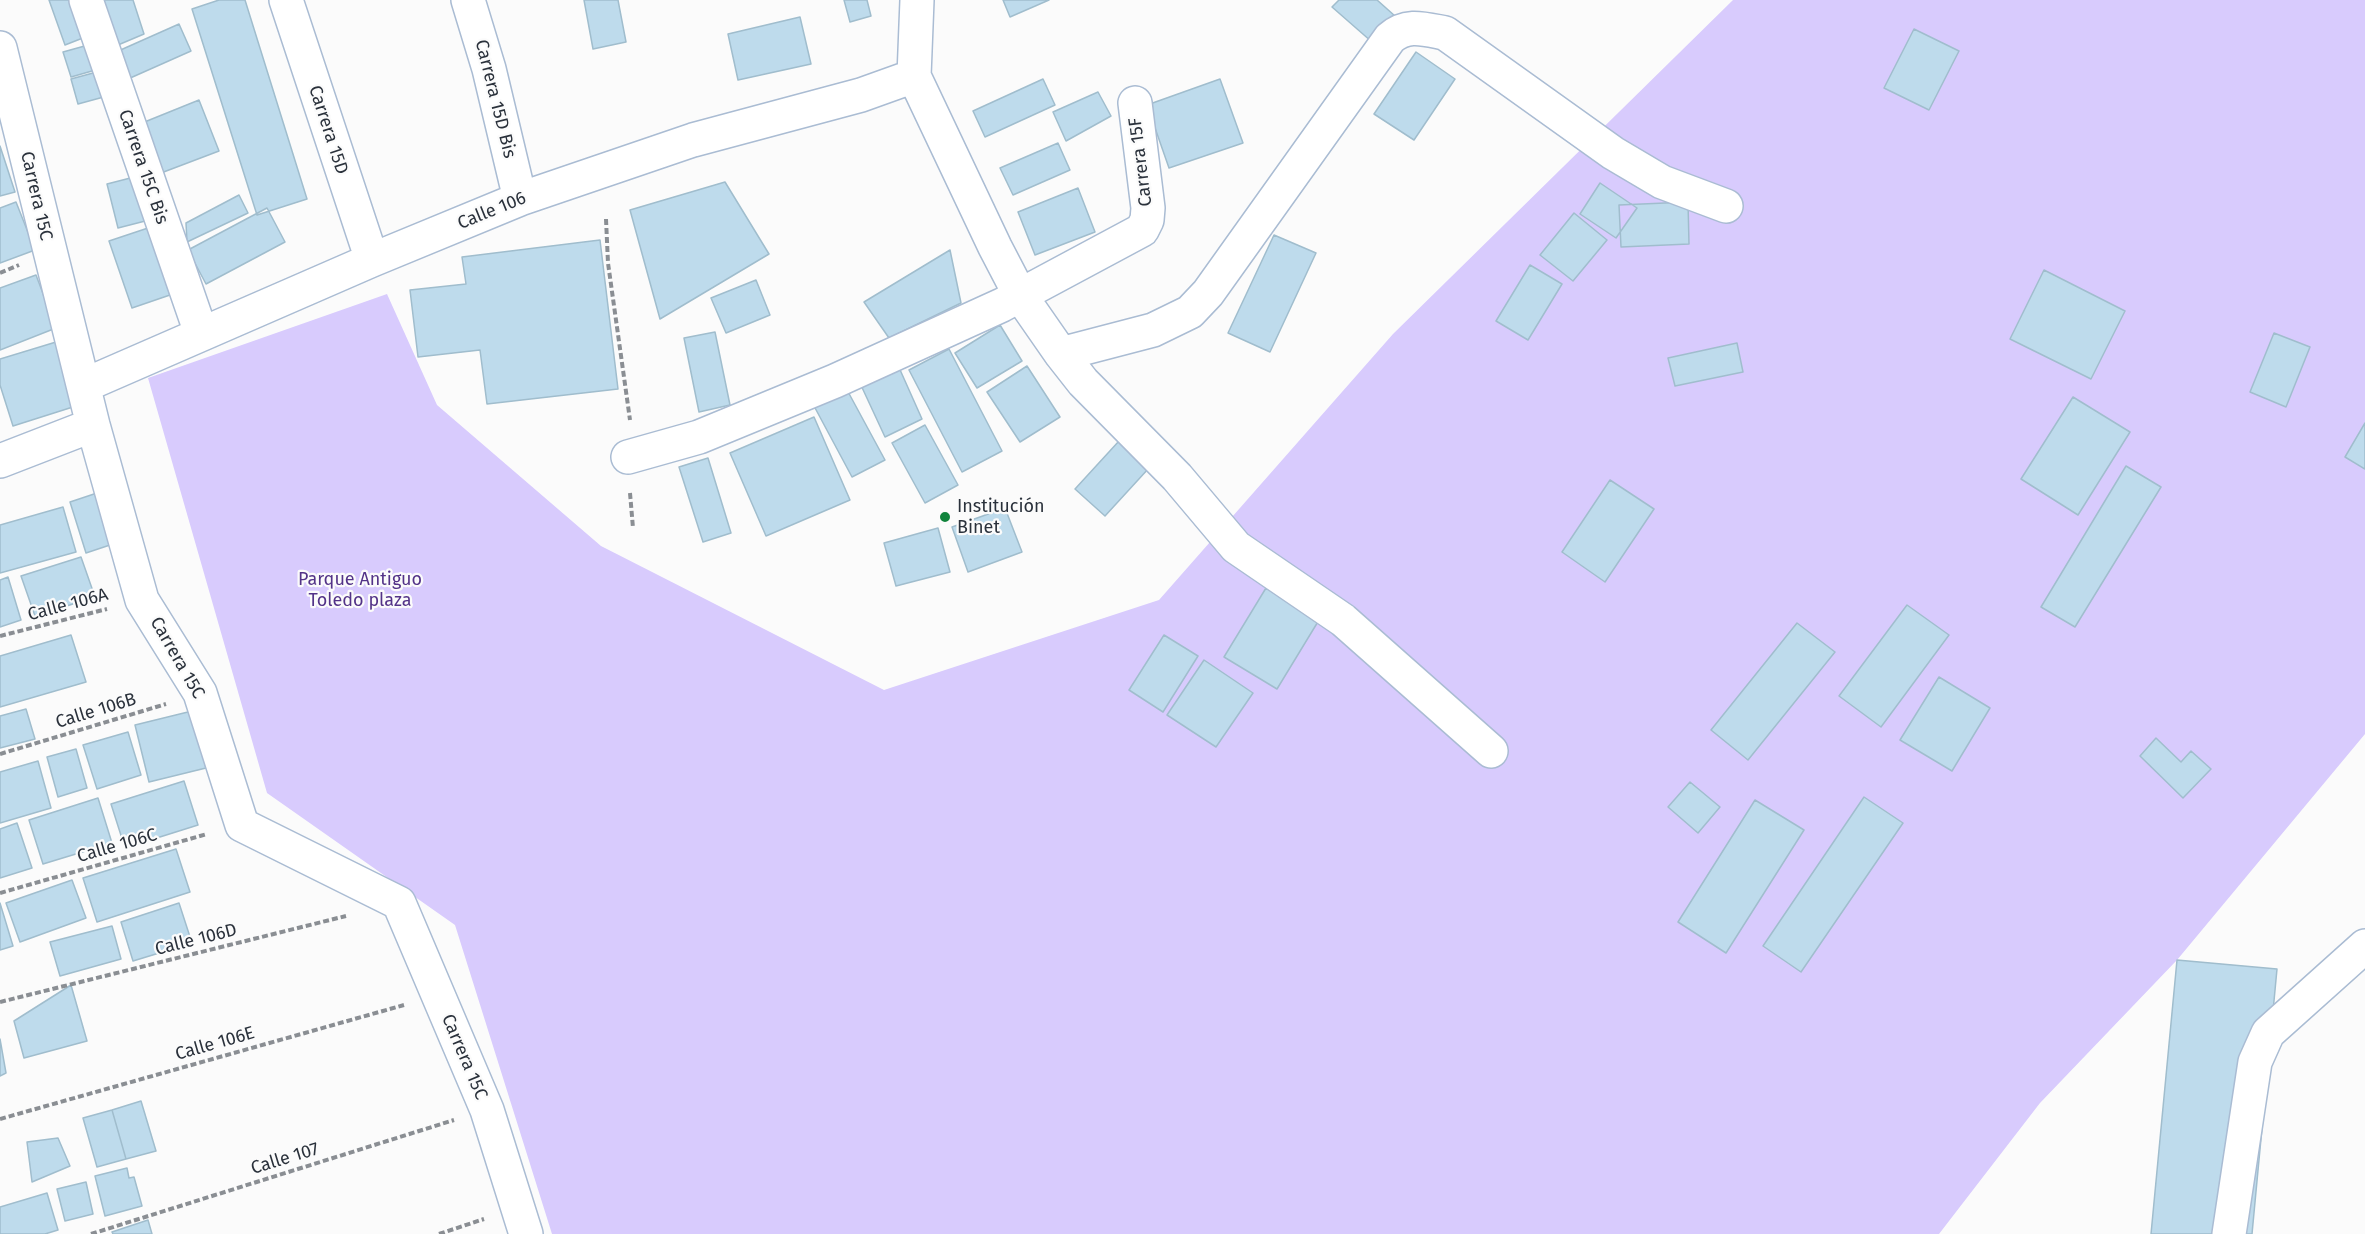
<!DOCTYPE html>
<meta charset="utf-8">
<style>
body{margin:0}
canvas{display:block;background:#fbfbfb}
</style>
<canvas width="2365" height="1234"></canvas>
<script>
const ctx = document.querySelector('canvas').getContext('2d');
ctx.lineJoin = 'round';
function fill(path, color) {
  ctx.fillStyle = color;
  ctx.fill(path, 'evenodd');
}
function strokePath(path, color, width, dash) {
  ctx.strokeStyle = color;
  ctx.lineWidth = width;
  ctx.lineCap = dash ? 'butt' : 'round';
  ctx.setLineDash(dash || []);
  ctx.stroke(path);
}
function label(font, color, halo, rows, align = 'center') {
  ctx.font = font + ' "Fira Sans",sans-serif';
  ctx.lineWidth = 4.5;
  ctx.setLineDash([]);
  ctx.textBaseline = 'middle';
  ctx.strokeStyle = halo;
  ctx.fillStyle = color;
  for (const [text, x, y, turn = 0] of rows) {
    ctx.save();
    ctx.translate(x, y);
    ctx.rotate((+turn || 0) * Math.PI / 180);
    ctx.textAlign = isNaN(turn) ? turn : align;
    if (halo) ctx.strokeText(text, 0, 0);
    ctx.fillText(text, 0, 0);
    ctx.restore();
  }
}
fill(new Path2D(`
 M1733,0H2365V734L2177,960L2040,1103L1939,1234H552L455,925L267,793L148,378L387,294L437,405L601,546L884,690L1159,600L1393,334Z`), '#d8cbfd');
const building = new Path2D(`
 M49,0H79L93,34L65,45Z
 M97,0H133L144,34L118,45Z
 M219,0H245L307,199L257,215L192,9Z
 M584,0H618L626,42L593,49Z
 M844,0H867L871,16L850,22Z
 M1003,0H1049L1010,17Z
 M1339,0H1377L1395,16L1372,42L1332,7Z
 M800,17L811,64L738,80L728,34Z
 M179,24L191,51L128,79L116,52Z
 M1914,29L1959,51L1929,110L1884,88Z
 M99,42L106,67L71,77L63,52Z
 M1416,52L1455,79L1414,140L1374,114Z
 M104,70L111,95L78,104L71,79Z
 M1043,79L1055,105L985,137L973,111Z
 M1220,79L1243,143L1169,168L1147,105Z
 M1098,92L1111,116L1066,141L1053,112Z
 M199,100L219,151L161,173L142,123Z
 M1058,143L1070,170L1013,195L1000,168Z
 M0,146L15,192L0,196Z
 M142,175L153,219L118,228L107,184Z
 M725,182L769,254L660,319L630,210Z
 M1600,183L1637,208L1616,238L1580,214Z
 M1078,188L1095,232L1035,255L1018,212Z
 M239,195L248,213L187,242L186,223Z
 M16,202L35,250L0,263V208Z
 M1688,202L1689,244L1621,247L1619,205Z
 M267,208L285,242L206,284L188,250Z
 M1574,213L1607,240L1573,281L1540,255Z
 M148,228L170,295L132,308L109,241Z
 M1274,235L1316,253L1270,352L1228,333Z
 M600,240L618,389L487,404L480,350L418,357L410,290L466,284L462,257Z
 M950,250L961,303L889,338L864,302Z
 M1530,265L1562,284L1528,340L1496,321Z
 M2044,270L2125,311L2091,379L2010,339Z
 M36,275L56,328L0,350V288Z
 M756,280L770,315L726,333L711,298Z
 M1000,325L1022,361L977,388L955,353Z
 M715,332L730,405L699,412L684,338Z
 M2274,333L2310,347L2286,407L2250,392Z
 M56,342L76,406L13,426L0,385V359Z
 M1737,343L1743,372L1675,386L1668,358Z
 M949,349L1002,451L962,472L909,370Z
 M897,363L922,419L885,437L859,381Z
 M1027,366L1060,417L1020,442L987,392Z
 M846,388L885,460L852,477L814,406Z
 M2073,397L2130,432L2078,515L2021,479Z
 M814,417L850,500L766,536L730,453Z
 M2365,423V469L2345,457Z
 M925,425L958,485L925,503L892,443Z
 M1119,441L1149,468L1105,516L1075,489Z
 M708,458L731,533L703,542L679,467Z
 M2126,466L2161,487L2075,627L2041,607Z
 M1610,480L1654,509L1605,582L1562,552Z
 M100,492L116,543L86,553L70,502Z
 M63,507L76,552L0,573V525Z
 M1005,508L1022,552L968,572L952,527Z
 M938,528L950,572L896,586L884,543Z
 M81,557L95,597L35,616L21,576Z
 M8,577L21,620L0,627V580Z
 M1266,588L1319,620L1277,689L1224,657Z
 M1907,605L1949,635L1881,727L1839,696Z
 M1797,623L1835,652L1748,760L1711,730Z
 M71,635L86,682L0,707V656Z
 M1164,635L1198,656L1163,712L1129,690Z
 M1204,660L1253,693L1216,747L1167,715Z
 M1939,677L1990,708L1952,771L1900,740Z
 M26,709L35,739L0,748V716Z
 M192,711L206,768L149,782L135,725Z
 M128,732L141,775L97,789L83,745Z
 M2156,738L2181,762L2191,751L2211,769L2183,798L2140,756Z
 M76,749L87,788L58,797L47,757Z
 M38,761L51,808L0,823V772Z
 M184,781L198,825L125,848L111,804Z
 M1690,782L1720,807L1698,833L1668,807Z
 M1864,797L1903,823L1801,972L1763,946Z
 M98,798L112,843L43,864L29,820Z
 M1755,800L1804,830L1726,953L1678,922Z
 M17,823L32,868L0,878V829Z
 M176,849L190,892L97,922L83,878Z
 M72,880L86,918L20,942L6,903Z
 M0,903L13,946L0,950Z
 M179,903L192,943L133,961L121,922Z
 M112,926L121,959L60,976L50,942Z
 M2177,960L2277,969L2252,1234H2151Z
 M71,985L87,1041L24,1058L14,1021Z
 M0,1039L6,1073L0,1076Z
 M141,1101L156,1151L126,1159L112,1110Z
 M112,1110L126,1159L97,1167L83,1118Z
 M58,1138L70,1166L32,1182L27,1142Z
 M127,1168L129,1178L134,1177L142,1206L105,1216L95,1176Z
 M86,1182L93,1214L65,1221L57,1189Z
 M47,1193L58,1230L45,1234H0V1207Z
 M148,1220L152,1234H113L112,1232Z`);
fill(building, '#bedbec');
strokePath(building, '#a0bdcd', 1.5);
const minor = new Path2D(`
 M86,0L201,333
 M286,0L372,260
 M468,0L489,69L520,199
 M917,0L914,76L995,247L1020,295L1061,354L1083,382L1177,477L1236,547L1343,620L1491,751
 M0,48L93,425L142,600L200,693L242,825L399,903L487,1110L526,1234
 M1061,354L1153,330L1190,312L1208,293L1390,38C1407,23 1424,29 1445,33L1613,153L1662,182L1726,206
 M85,385L372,260L520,199L693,140L861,95L914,76
 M628,457L699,437L835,381L1002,305L1142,230L1147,220L1148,208L1135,103
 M0,461L93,425
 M2229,1234L2255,1062L2268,1033L2365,946`);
strokePath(minor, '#aabcd3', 36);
strokePath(new Path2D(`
 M606,219L608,263L630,420
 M0,273L19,265
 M630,493L633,528
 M0,636L107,609
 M0,754L166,704
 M0,893L207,834
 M0,1002L346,916
 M0,1119L404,1005
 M91,1234L454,1120
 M439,1234L484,1219`), '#8a8e93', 4, [6, 3]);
strokePath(minor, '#fff', 33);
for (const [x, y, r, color] of [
 [945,517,6,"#10833b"]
]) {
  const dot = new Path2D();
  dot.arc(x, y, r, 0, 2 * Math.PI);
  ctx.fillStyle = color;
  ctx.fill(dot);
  strokePath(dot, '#fbfbfb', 2);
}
label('18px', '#2a313b', '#fbfbfb', [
 ["Carrera 15D Bis",495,99,76],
 ["Carrera 15D",328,130,72],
 ["Carrera 15F",1141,162,-97],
 ["Carrera 15C Bis",143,167,71],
 ["Carrera 15C",36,196,77],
 ["Calle 106",492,211,-22],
 ["Calle 106A",68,605,-15],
 ["Carrera 15C",177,658,60],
 ["Calle 106B",96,711,-17],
 ["Calle 106C",117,846,-16],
 ["Calle 106D",196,940,-14],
 ["Calle 106E",215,1044,-16],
 ["Carrera 15C",464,1057,67],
 ["Calle 107",285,1159,-17]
]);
label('18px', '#2a313b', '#fbfbfb', [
 ["Institución",957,507],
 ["Binet",957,528]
], 'left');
label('18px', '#533388', '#fbfbfb', [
 ["Parque Antiguo",360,580],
 ["Toledo plaza",360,601]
]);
</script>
